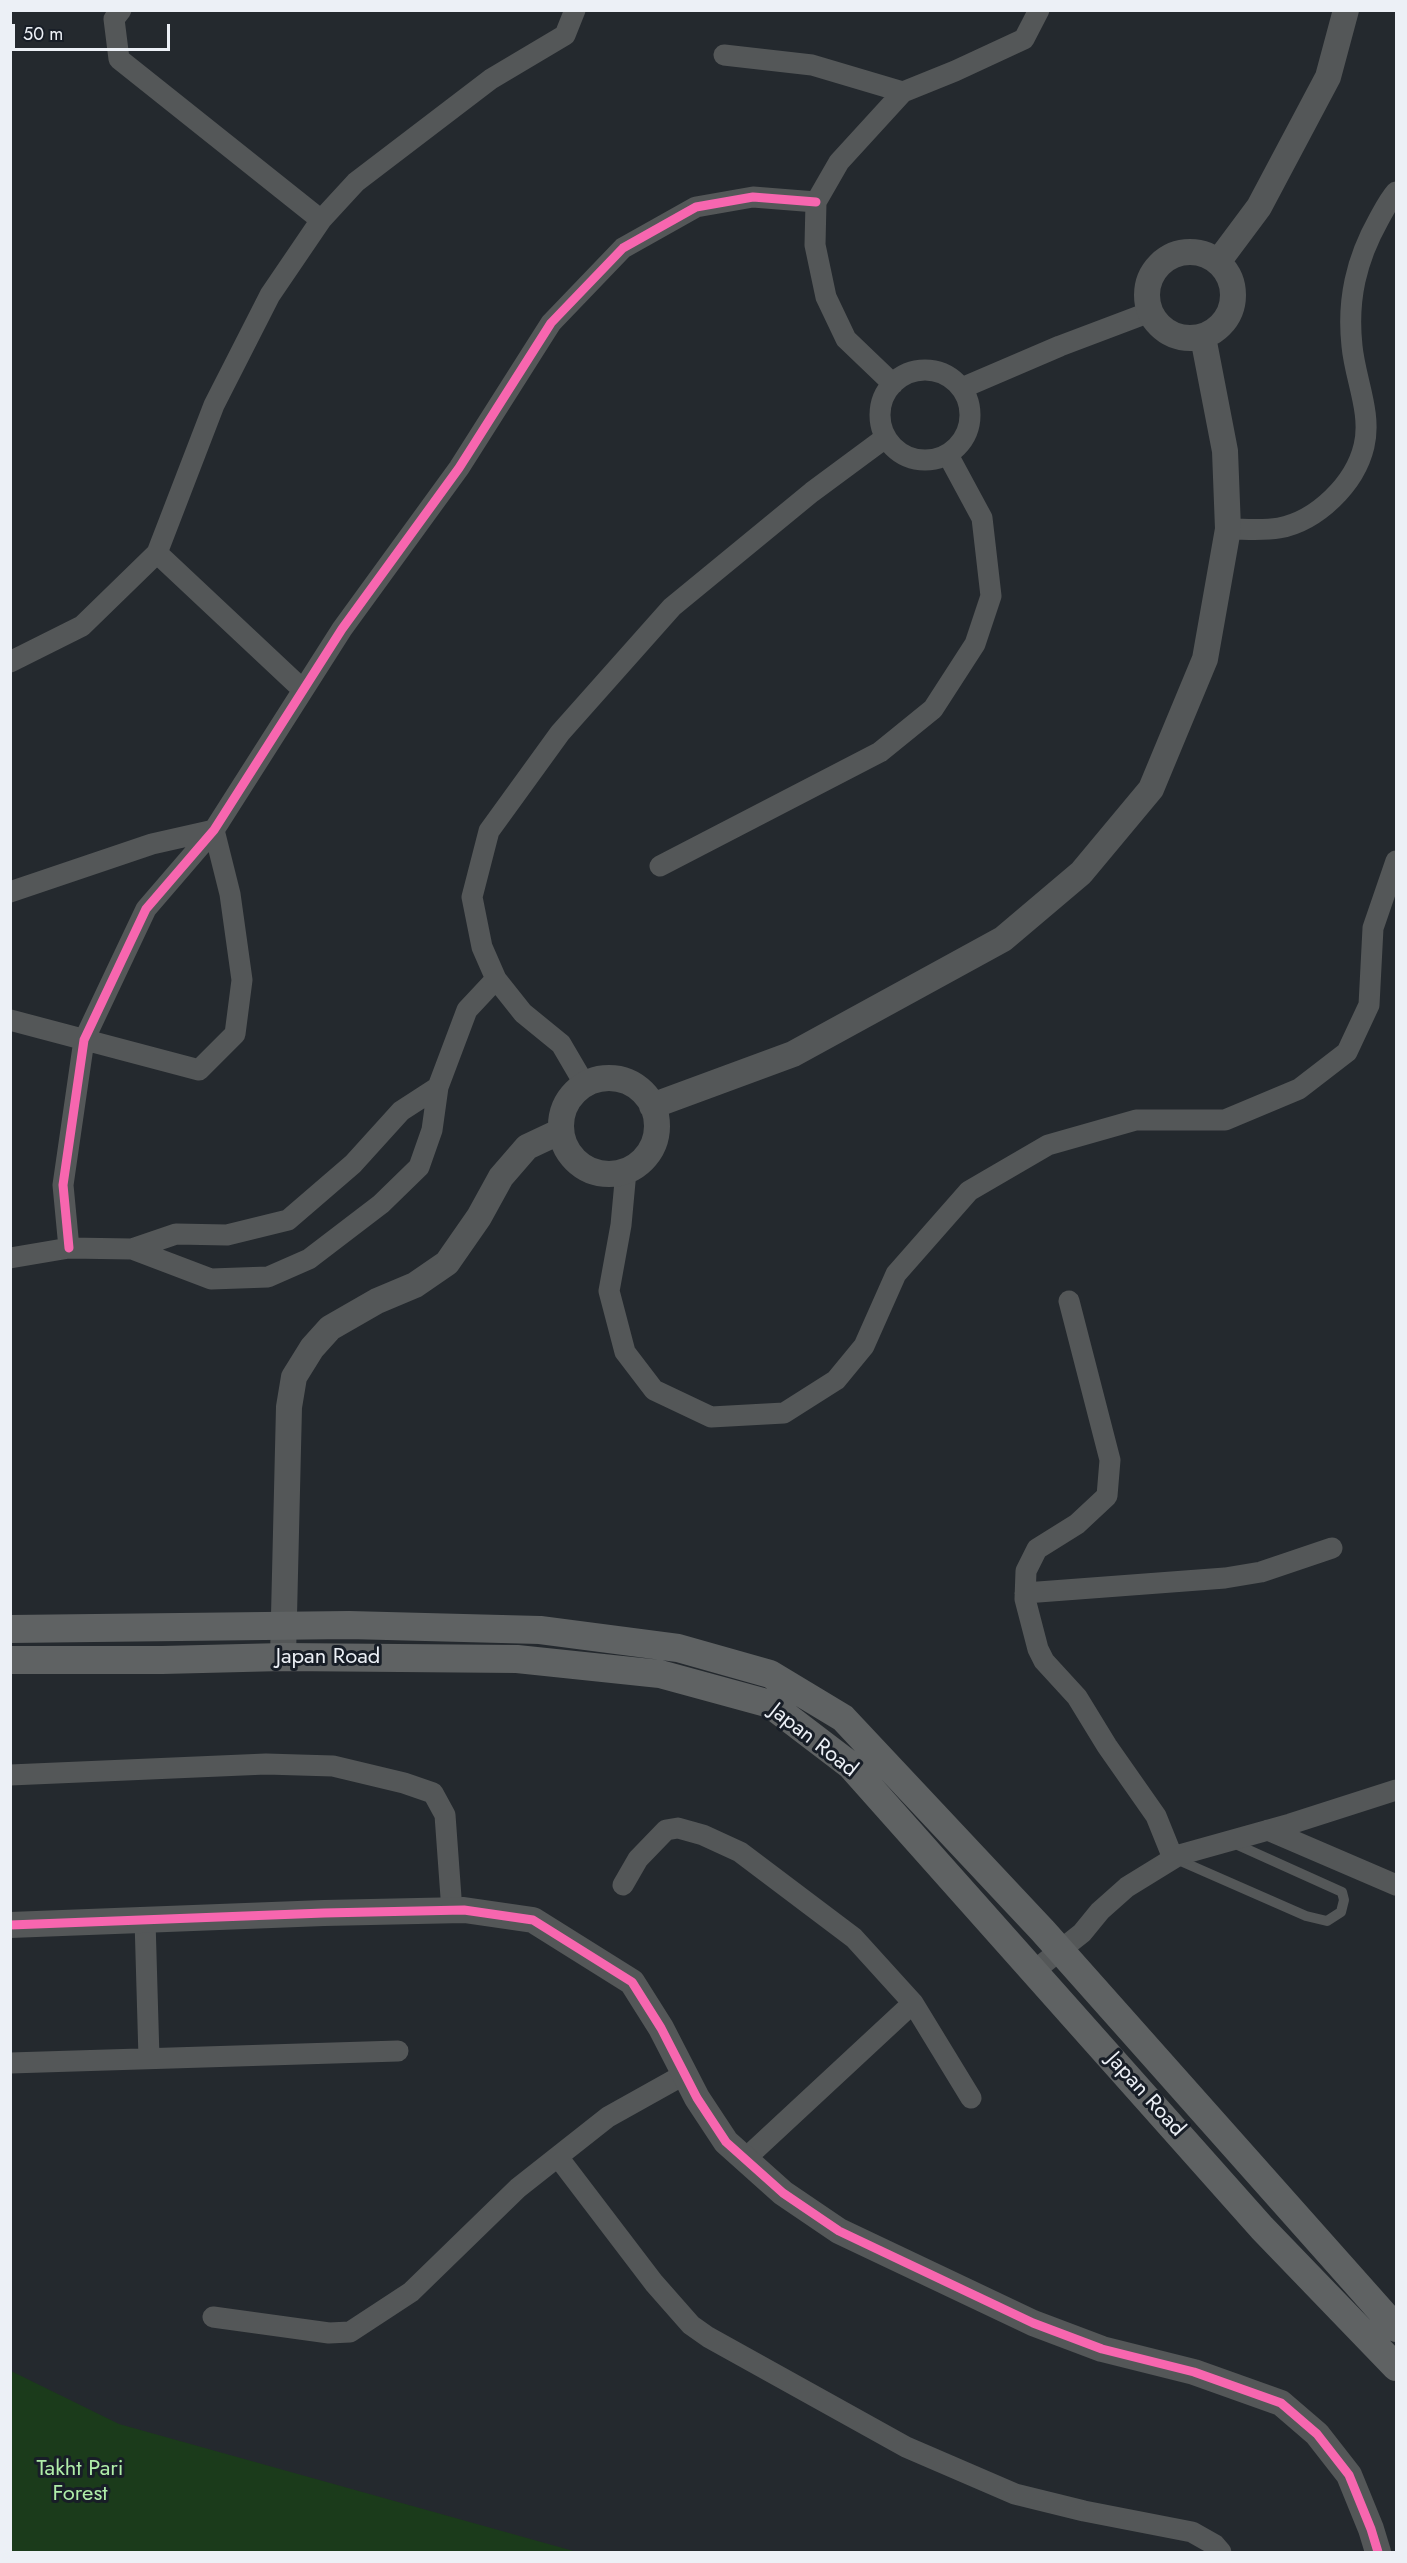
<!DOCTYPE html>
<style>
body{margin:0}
#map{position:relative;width:1407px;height:2563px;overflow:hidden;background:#24292e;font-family:Jost,sans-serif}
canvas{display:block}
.frame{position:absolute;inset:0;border:12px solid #ecf0f6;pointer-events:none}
.scale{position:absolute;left:12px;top:24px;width:158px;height:27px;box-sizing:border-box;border:3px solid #ecf0f6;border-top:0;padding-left:8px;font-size:18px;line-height:21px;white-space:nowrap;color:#ecf0f6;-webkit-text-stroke:4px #181e27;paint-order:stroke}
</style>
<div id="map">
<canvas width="1407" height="2563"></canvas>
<div class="frame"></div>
<div class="scale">50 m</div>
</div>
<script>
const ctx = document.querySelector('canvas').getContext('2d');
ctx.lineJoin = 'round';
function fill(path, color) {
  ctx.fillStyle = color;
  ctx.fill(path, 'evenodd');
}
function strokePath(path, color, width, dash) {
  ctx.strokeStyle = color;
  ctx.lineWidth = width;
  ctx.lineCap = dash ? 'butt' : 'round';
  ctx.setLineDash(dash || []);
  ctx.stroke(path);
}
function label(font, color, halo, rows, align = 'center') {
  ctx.font = font + ' Jost,sans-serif';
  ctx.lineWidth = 6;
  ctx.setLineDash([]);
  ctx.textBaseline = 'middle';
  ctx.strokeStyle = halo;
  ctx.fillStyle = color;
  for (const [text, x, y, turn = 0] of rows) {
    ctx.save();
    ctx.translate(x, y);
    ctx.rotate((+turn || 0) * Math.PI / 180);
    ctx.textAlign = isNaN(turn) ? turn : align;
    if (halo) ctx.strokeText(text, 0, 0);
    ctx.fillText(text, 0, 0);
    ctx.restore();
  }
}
fill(new Path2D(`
 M11,2371L119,2424L577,2552H11Z`), '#1b3b1b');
strokePath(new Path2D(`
 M1176,1859L1306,1916L1327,1921L1341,1912L1344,1900L1342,1892L1231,1842`), '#545758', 10);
strokePath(new Path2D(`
 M121,10L114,19L119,59L321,220
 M724,55L812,65L903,92
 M880 415a45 45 0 1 1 90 0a45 45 0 1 1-90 0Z
 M893,384L846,339L826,297L815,245L816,202L839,162L903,92L955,71L1024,39L1039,10
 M962,388L1060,346L1150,312
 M1228,529C1244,529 1263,531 1279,528C1317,521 1355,484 1364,446C1372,413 1355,379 1352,346C1347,300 1356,260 1379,219C1384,210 1389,200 1396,192
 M157,553L303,690
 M10,662L82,626L157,553L214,405L270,295L321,220L356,182L491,79L565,35L575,10
 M660,866L880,752L933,709L975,644L991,596L982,518L948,455
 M10,892L152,844L214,830L230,894L242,980L235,1034L199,1070L10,1020
 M585,1085L561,1044L523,1013L496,979L482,947L472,897L489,831L560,733L672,607L812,492L885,438
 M626,1171L621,1225L609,1291L625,1352L654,1390L711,1417L784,1413L836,1380L864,1346L896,1274L969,1191L1048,1145L1136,1120H1225L1299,1089L1347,1052L1369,1005L1373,928L1396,861
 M69,1248L63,1185L84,1040L146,909L214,830L342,629L459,468L551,323L623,248L696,207L753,197L816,202
 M132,1249L176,1234L227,1235L288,1220L353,1164L401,1111L438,1087
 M10,1258L69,1248L132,1249L211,1279L268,1277L309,1259L381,1204L419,1167L432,1130L438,1087L467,1010L496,979
 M1069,1301L1110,1460L1107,1496L1077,1524L1037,1549L1026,1571L1025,1599L1038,1649L1044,1661L1077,1697L1107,1746L1156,1816L1173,1858
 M1025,1593L1225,1578L1261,1572L1332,1548
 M10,1775L266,1764L333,1766L404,1783L433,1793L445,1815L452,1911
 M1268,1830L1396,1885
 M623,1885L638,1859L666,1830L678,1828L703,1835L740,1852L854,1938L913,2003L971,2098
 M145,1920L149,2058
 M1034,1971L1082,1933L1100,1911L1127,1887L1179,1855L1290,1824L1396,1790
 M10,2063L398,2051
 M558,2157L654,2283L691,2325L708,2337L906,2447L1015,2494L1084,2511L1192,2532L1215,2545L1221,2552
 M745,2159L913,2003
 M213,2317L329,2333L350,2332L411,2292L518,2188L608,2117L685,2074`), '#545758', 21);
strokePath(new Path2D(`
 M1147 295a43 43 0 1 1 86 0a43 43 0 1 1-86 0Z
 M1218,262L1259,207L1328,77L1346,10
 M561 1126a48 48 0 1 1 96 0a48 48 0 1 1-96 0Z
 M652,1106L793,1054L1003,939L1081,873L1151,789L1205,659L1228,529L1225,451L1203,337
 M283,1657L289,1407L294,1377L312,1348L330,1328L377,1301L415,1285L447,1263L479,1217L501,1177L527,1147L561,1131
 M10,1925L324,1913L464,1910L533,1920L632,1982L661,2028L697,2098L726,2142L783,2193L839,2231L1033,2323L1102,2349L1194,2372L1281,2403L1317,2434L1349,2475L1371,2529L1378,2552`), '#545758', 26);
strokePath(new Path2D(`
 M10,1629L349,1625L540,1630L678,1648L770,1674L843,1718L1043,1931L1396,2328
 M10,1660H162L283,1657L517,1659L660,1674L770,1704L850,1765L1262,2228L1396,2367`), '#5f6263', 28);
strokePath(new Path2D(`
 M69,1248L63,1185L84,1040L146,909L214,830L342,629L459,468L551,323L623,248L696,207L753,197L816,202
 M10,1925L324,1913L464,1910L533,1920L632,1982L661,2028L697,2098L726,2142L783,2193L839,2231L1033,2323L1102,2349L1194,2372L1281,2403L1317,2434L1349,2475L1371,2529L1378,2552`), '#f766af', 9);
label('22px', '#ecf0f6', '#181e27', [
 ["Japan Road",328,1658],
 ["Japan Road",813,1741,38],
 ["Japan Road",1145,2095,48]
]);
label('22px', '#afeda9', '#181e27', [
 ["Takht Pari",80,2470],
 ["Forest",80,2495]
]);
</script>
